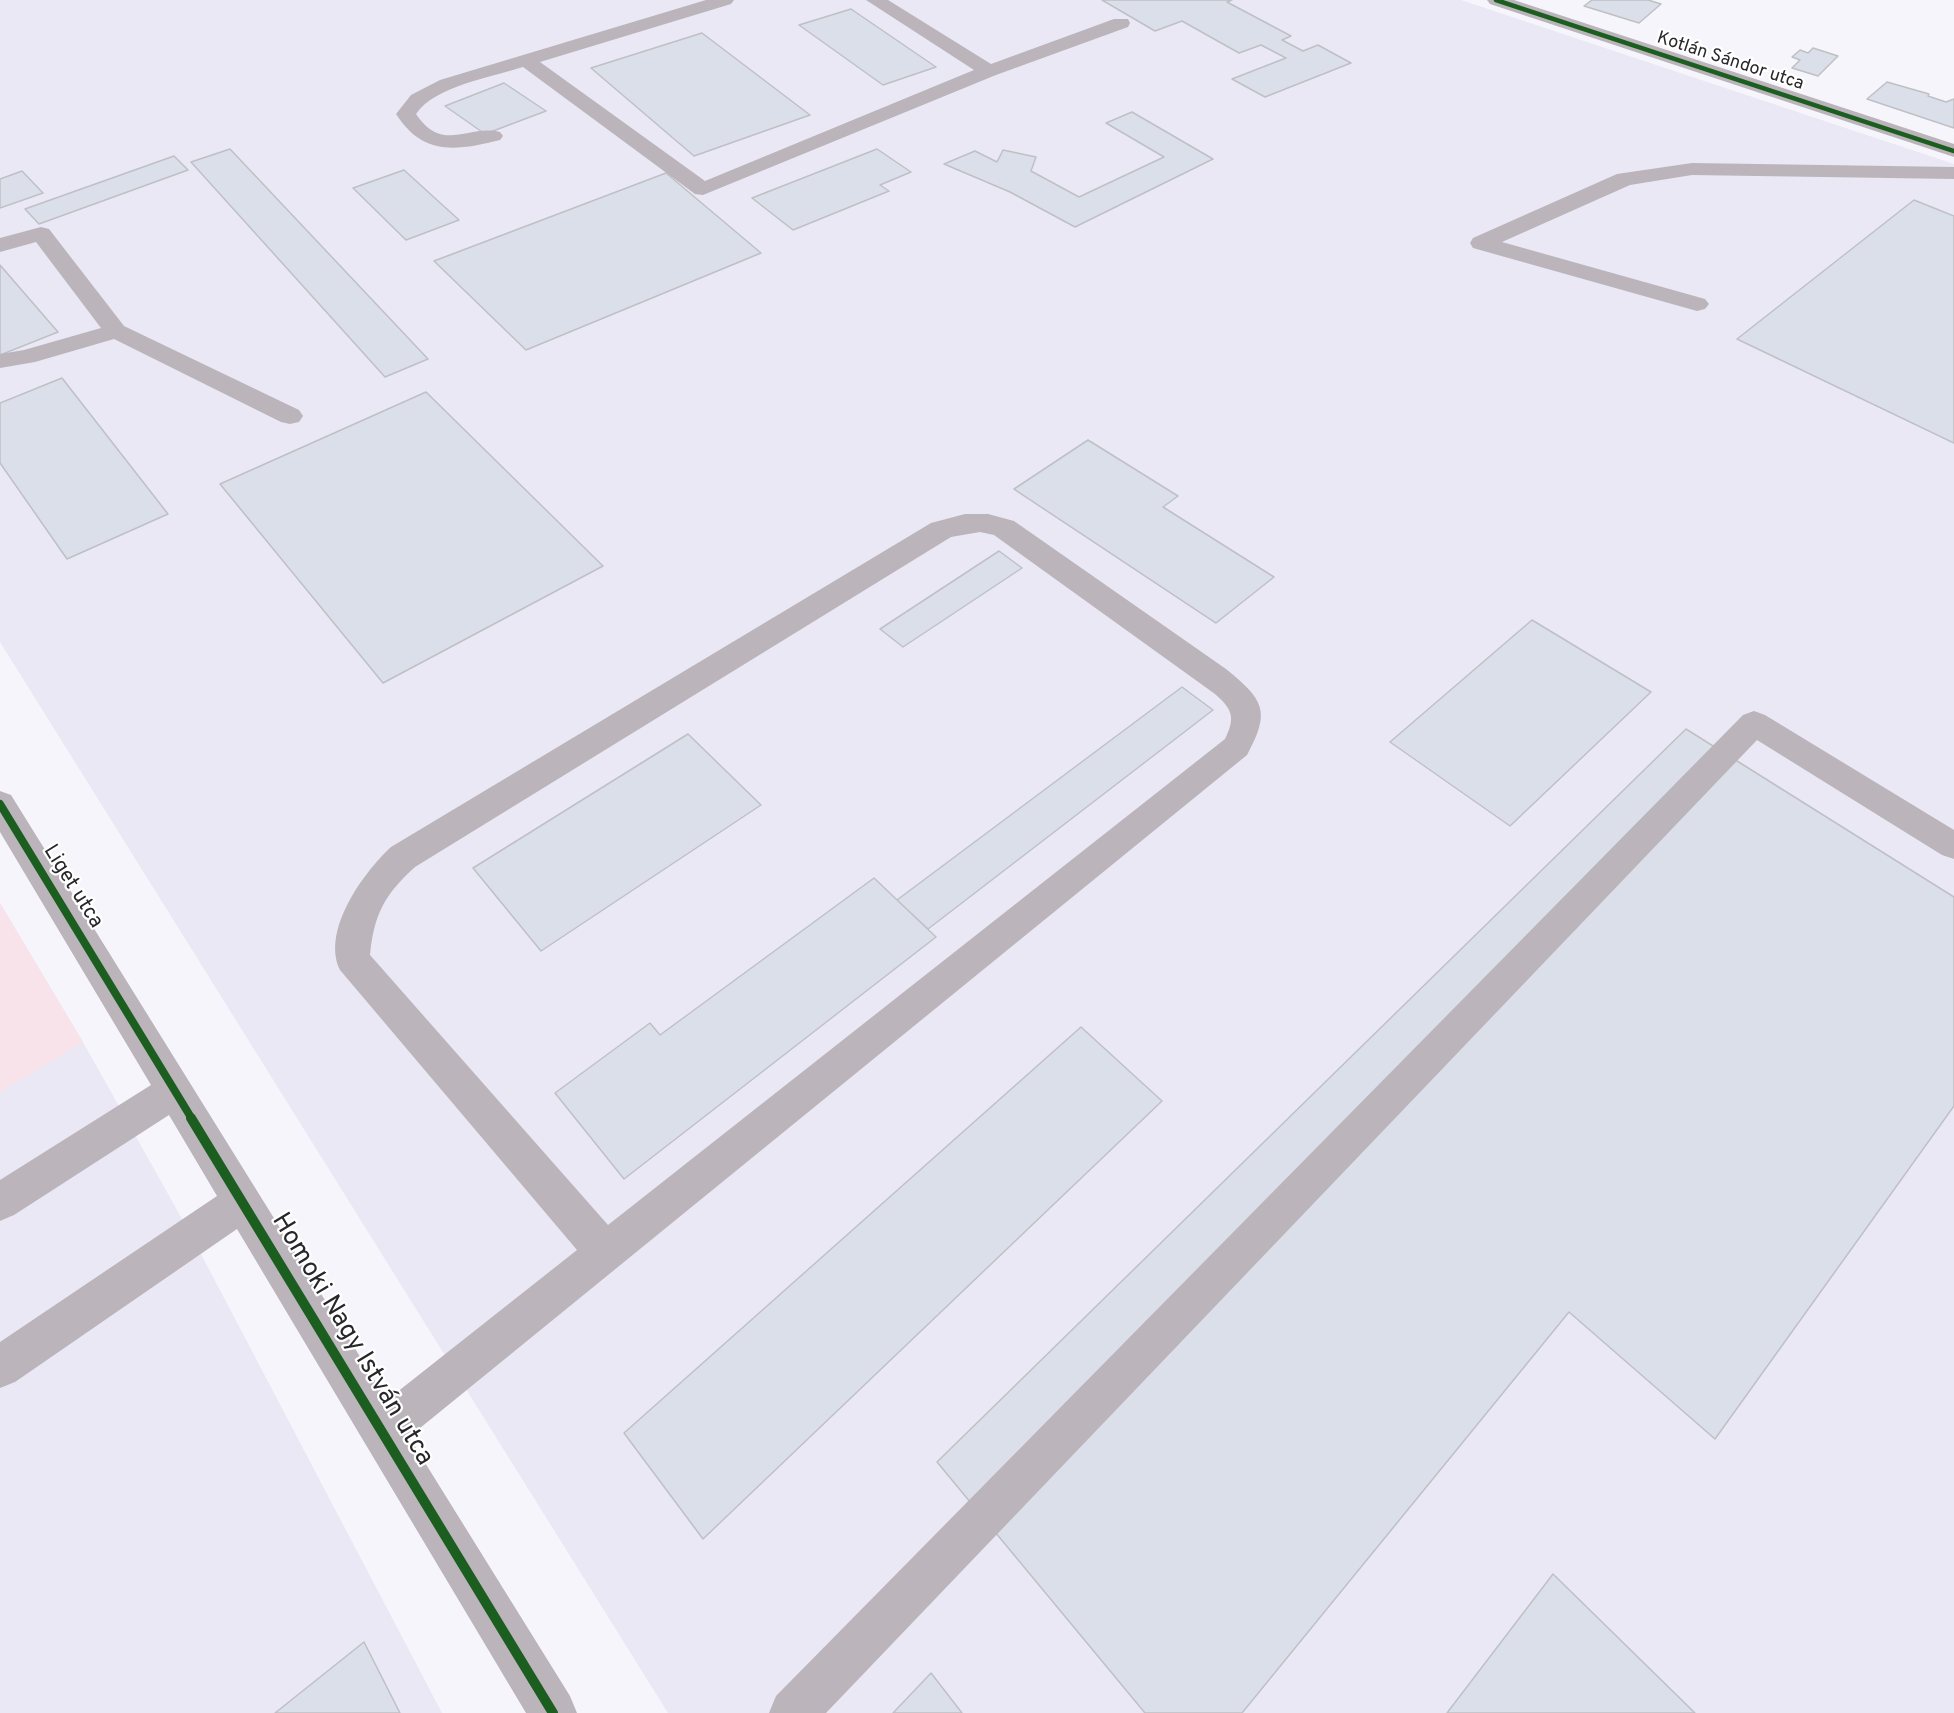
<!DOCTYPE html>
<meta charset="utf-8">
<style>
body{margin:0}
canvas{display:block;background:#f6f5fb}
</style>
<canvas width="1954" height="1713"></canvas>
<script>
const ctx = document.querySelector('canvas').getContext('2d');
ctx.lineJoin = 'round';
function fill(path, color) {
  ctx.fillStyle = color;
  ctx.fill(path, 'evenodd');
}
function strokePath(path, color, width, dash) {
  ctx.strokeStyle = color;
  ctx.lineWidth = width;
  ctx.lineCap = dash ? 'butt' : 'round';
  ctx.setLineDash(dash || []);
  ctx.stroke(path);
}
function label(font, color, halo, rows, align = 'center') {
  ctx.font = font + ' Overpass,sans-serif';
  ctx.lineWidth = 4.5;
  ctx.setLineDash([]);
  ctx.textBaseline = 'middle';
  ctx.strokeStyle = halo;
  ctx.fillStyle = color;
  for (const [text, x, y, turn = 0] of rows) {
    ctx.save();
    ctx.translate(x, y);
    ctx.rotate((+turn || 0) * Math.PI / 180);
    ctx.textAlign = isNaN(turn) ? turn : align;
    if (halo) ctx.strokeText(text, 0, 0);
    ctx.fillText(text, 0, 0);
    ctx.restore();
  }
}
fill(new Path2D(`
 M0,0H1461L1954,164V1713H668L0,642Z
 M0,903L83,1042L191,1235L442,1713H0Z`), '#eae8f4');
fill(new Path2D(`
 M0,903L83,1042L0,1092Z`), '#f8e3ea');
const building = new Path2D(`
 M1102,0H1232L1227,2L1291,36L1282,40L1303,51L1318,45L1351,63L1265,97L1232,79L1286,58L1261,45L1239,53L1182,21L1155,31Z
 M1592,0H1648L1661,4L1639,23L1584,6Z
 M851,9L936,67L883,85L799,25Z
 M702,33L810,115L694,156L591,68Z
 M1813,48L1838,56L1818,76L1792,68L1800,60L1792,57L1800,50L1808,53Z
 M1887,82L1929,94L1928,96L1946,102L1954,99V128L1867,99Z
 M504,83L546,111L485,134L445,106Z
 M1132,112L1213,159L1075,227L1010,192L944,164L975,151L997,162L1003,150L1036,157L1031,171L1079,197L1164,157L1106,123Z
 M230,149L428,359L385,377L191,162Z
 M877,149L911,172L880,185L889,191L793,230L752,198Z
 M174,156L188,170L39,224L25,209Z
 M404,170L459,220L406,240L353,188Z
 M22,171L43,193L0,208V179Z
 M666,173L761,253L526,350L434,261Z
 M1914,200L1954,216V443L1737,339Z
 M0,265L58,332L0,355Z
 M62,378L168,514L67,559L0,463V403Z
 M426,392L603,566L383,683L220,484Z
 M1088,440L1178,496L1163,507L1274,577L1216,623L1014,489Z
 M999,551L1022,568L903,647L880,629Z
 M1532,620L1651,692L1510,826L1390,742Z
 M1182,687L1213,710L928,929L897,900Z
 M1686,729L1954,897V1106L1715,1439L1569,1312L1242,1713H1145L937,1462Z
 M688,734L761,805L541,951L473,868Z
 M874,878L936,937L624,1179L555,1093L650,1023L660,1035Z
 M1081,1027L1162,1101L703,1539L624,1433Z
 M1553,1574L1695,1713H1447Z
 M364,1642L400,1713H275Z
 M931,1673L962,1713H893Z`);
fill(building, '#dbdfe9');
strokePath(building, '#bfc0c4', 1.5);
fill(new Path2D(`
 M706,0H734L731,4L540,62L705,181L974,70L866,0H888L991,64L1114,19H1128L1130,23L1128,27L996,75L703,195L695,194L523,67C492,77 435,86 416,114C443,154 468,124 500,132L503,136L500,140C456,151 423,156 396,114L411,95L440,80Z
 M1487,0H1514L1954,144V157L1490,4Z
 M1692,163L1954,167V179L1692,175L1630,185L1502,242L1705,299L1709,304L1705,309L1697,311L1473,248L1470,243L1473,238L1617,174Z
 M41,227L49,229L124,326L299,410L303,416L299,422L290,424L281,422L114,339L35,362L0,368V354L24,350L101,328L36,242L0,252V238Z
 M965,514H988L1014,521L1226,669C1264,700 1271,711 1247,755L409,1437L570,1696L577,1713H526L237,1229L15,1382L0,1388V1342L217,1196L169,1115L14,1215L0,1221V1180L151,1085L0,832V791L11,795L387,1400L577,1250L340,970C321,931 363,873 391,847L931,523ZM980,532L994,535L1215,694C1232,709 1236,717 1225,739L608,1225L370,955C374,914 385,894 415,867L951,537Z
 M1754,711L1765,715L1954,830V859L1942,855L1757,740L826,1713H769L776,1696L1743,715Z`), '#bbb4bb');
strokePath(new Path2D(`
 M1496,0L1954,151`), '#1b5e20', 4.5);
strokePath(new Path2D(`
 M0,804L192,1119`), '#1b5e20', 8);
strokePath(new Path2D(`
 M191,1118L553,1713`), '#1b5e20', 10);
label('18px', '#27272a', '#fff', [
 ["Kotlán Sándor utca",1730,62,18]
]);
label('21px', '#27272a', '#fff', [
 ["Liget utca",72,887,58]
]);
label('26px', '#27272a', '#fff', [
 ["Homoki Nagy István utca",351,1340,59]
]);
</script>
